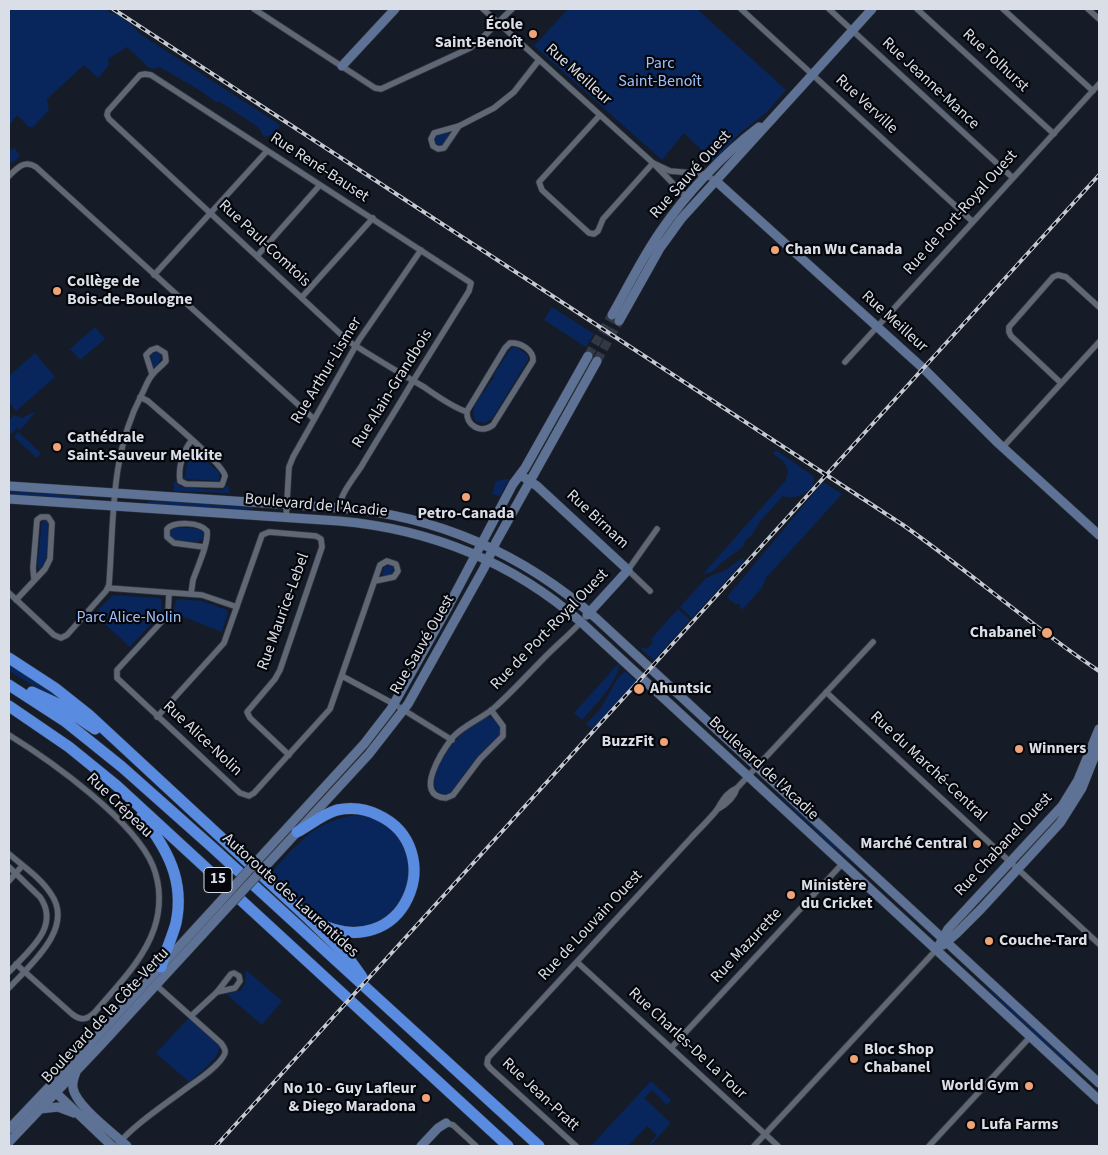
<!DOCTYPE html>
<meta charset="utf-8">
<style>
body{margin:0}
#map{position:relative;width:1108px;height:1155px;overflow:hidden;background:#151c27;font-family:"Source Sans 3",sans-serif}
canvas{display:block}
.frame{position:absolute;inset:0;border:10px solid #dadfe7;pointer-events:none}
</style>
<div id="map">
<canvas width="1108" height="1155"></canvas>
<div class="frame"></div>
</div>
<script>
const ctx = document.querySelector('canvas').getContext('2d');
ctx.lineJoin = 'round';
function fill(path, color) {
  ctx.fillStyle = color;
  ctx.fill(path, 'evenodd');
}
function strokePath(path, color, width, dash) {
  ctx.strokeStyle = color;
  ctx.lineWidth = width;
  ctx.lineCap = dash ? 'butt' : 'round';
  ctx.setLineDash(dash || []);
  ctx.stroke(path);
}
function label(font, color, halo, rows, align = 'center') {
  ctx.font = font + ' "Source Sans 3",sans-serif';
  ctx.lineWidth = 4.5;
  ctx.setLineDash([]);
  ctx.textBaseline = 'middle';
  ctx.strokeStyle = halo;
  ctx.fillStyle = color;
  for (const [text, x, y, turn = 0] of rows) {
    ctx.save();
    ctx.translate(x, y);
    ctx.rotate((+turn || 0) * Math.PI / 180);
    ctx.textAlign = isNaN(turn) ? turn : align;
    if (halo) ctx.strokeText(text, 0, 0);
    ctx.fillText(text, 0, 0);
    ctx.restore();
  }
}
fill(new Path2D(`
 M9,9H105L111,13H114L132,25L140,34L280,125L276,133L264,137L259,128L246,119L220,102L214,101L201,91L160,67L154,69L148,67L127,47L108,59L109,65L98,78L84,65L47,99L49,110L33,127H29L17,115L9,126Z
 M568,9H697L786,90L767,112L740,133L713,161L684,133L662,160L534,46Z
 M446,132L449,133V136L444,144L438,145L435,141L436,136Z
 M14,148L20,156L9,165V151Z
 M689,179L696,181L687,191H684L673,180Z
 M552,307L594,334L586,347L544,320Z
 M95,327L105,339L80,360L70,349Z
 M516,347L528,355V360L492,419L485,423L477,422C465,411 485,391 492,380H493L495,378L493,376L510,349Z
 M157,352L161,355V359L156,367H153L151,356L153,353Z
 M35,353L55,377L16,411L9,402V376Z
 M34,412L35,413L20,430L17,428L11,434L9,432V420L14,415L22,418Z
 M18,432L41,453L37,458L14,437Z
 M776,450L813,476L814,478L813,486C806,494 794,500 783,496L760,521L752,535L745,541L744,545L740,549L720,564L712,572L703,574L786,480C791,466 784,461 773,454Z
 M194,451L219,472V481L184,479L189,454Z
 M506,479H509L500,496L492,494L496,481Z
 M174,481L181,487L206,489L208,491V489L222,490L229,485V493L174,491Z
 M823,482L842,494L765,579V581L761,589L742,610L739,604H735L727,597Z
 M9,491L80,496V497L72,499L9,494Z
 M154,500L252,507V509L241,510L148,504V502Z
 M42,521H46L48,523C47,537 51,561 39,569L37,567Z
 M176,527L200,529L204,534V538L198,542L174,540L171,538L170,534L172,529Z
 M742,558L744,561L692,618L680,607L706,578L726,570Z
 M389,565L393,567V573L390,575H383L382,573L384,567Z
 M113,595L159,598L162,600L161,613L130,647L94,614Z
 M179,599L202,601L227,610L228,613L222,632L174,613L175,602Z
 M678,609L690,620L654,660L641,649L644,647L647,649L653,642L651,639Z
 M9,661L36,678L71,708L9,671Z
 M618,664L620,665C613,688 597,703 582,720L574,713Z
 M625,671L636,681L592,729L586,724L601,708L616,681Z
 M489,717C497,719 502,727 500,735L476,758L451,792C446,795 441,795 437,791C427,780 448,748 457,739C464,730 478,721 489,717Z
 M778,795L797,809L865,873L833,847Z
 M357,815L369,817L384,823L395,831L410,852L409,889L384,921L352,930L317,918L268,876C297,845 312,821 357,815Z
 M246,970L282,1001L262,1025L226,994L240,991L245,984Z
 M980,982L1020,1015L1080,1072L1061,1059Z
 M189,1018L219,1044C223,1057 198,1074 189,1082L156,1053Z
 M651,1081L671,1100L667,1105L652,1090L644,1098L671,1123L650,1146H648L657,1135L647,1126L628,1146H591Z`), '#08265b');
strokePath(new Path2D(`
 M588,356L612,315
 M597,361L619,321`), '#333944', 9, [9, 4.5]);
const street = new Path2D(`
 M254,9L375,88L381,89L470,48L480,40L512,9
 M483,9L653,163L670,171L704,174L716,181
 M741,9L973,222
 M829,9L1013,178
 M917,9L1054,134
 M1003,9L1093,91
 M1088,9L1099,19
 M600,115L539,182L542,190L589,233L594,234L598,231L603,219L653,163
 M459,126L444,148L438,149L433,146L431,139L434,133L459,126L494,108L514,92L539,60
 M656,166L687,198
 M9,176C17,168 25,159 36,167L314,419
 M257,256L320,185
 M154,275L267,151
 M302,297L373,218
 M510,343C520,342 534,350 533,361L493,425C481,434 466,426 467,411L505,348Z
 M845,362L1099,84
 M1061,383L1011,336L1009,332V327L1053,277L1058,275L1066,277L1099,307
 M140,397L148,401C160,412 224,464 225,476L222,485L186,484L180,481C178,468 183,450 192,440
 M1003,447L1099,342
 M339,508C341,493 353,479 361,467C378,438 396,410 413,381L418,373L469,291L471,283L151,75L145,74L140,75L108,111L107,115L109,119L348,341C373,357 398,372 424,387C437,396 452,407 467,412
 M286,518L289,467L293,457L359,340L421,250
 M108,588L202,595L237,607
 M650,591L628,570L657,529
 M9,593L54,635L61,638L67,635L106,591L109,585C114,519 110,454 142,394C145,388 148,379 153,374C157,369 162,366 166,361L165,353L157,348L151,350L146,355L152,374
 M169,593L168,612L165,618L117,670V678L240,793L249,796L254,793L330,709L380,565L387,561L396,564L398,571L394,577L375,581
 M191,594L193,580C197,568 209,543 207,531C200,522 174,521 167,529V537L174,543L204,547
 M16,600L45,569L50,559L52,523L48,517H41L37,520L33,568L34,579
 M342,676L394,704L452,740
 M826,692L1099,944
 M491,710L503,726V736L480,759L453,795L446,798C412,796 443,750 453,737C464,725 481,719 494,708C512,692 528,674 545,657C557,645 570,634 581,622
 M157,717L224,643L262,535L269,532L316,536L321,539L322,547L280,670L275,679L247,712L250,718L289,755
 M9,735C51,761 134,820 153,866C161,886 161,909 154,929C143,961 116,987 95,1012C87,1020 81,1021 72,1014L16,964
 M718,809C727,804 734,798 737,788
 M9,854C23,866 41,878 51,894C75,928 30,965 9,988
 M9,867L40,897C61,927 28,951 9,972
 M9,881L22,866
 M577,962L778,1146
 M191,1016L217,992L231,974L234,973L239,976L240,981L235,988L217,992
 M671,1048L843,863
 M446,1123L453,1125L476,1146
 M116,1146C136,1123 163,1106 188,1087C198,1080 221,1065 225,1053C226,1049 223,1046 221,1043L156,985
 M576,1146L490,1068L487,1064L488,1058L691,838C699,829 708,821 716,811C723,801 724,794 737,788L873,642
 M754,1146L937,949
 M929,1146L1030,1037`);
const secondary = new Path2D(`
 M342,66L395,9
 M716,181L925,370L998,443L1099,535
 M612,315C628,287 642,258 660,232C686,194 722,155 759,127
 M619,321L660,248L681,219L872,9
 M525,478L537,486L628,570L587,615
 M9,486L339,508C436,515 524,554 597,619L1099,1083
 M9,499L339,521C430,529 512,562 581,622L1099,1100
 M256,862L364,744L391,709L448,607L513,484L525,468L588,356
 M263,869L369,754L408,704L484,568L496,542L597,361
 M943,945L957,933L981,909L1060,823L1082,788L1099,745
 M937,949L948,929L1062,806L1078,780L1099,729
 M76,1072C74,1077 72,1082 73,1088C76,1106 113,1133 127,1146
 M53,1090L112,1146
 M40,1109L58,1107L74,1113
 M9,1129L86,1048L218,904
 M9,1142L100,1046L225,910
 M421,1146L438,1128L446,1123`);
const highway = new Path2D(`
 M9,658L55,688L89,715L309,919L347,956L362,977
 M9,685L66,722L122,767L212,847L539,1146
 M32,692L58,704L95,729
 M9,706L69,747L117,786L508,1146
 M142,816C167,849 185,880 176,923C172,938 165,952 161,967
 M297,832C310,825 323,814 337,810C351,807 366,809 378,815C450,848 406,968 315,922`);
strokePath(street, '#32363f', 7);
strokePath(secondary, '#32363f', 10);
strokePath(highway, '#32363f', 12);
strokePath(street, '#606875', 5.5);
strokePath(secondary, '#5e7295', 9);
strokePath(highway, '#598be0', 11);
const rail = new Path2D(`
 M113,9L903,525C970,572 1031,626 1099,671
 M216,1146L1099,175`);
strokePath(rail, '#c4c9d1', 4);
strokePath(rail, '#04060b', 2, [5.5]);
const secondaryBridge = new Path2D(`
 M218,904L256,862
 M225,910L263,869`);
strokePath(secondaryBridge, '#32363f', 10, []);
strokePath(secondaryBridge, '#5e7295', 9);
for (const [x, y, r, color] of [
 [533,34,5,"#efa377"],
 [775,250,5,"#efa377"],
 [57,291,5,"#efa377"],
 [57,447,5,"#efa377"],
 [466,497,5,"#efa377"],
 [1047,633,6,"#efa377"],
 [639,689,6,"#efa377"],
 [664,742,5,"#efa377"],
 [1019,749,5,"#efa377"],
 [977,844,5,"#efa377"],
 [791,895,5,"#efa377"],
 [989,941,5,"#efa377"],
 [854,1059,5,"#efa377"],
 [1029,1086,5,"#efa377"],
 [426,1098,5,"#efa377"],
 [971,1125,5,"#efa377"]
]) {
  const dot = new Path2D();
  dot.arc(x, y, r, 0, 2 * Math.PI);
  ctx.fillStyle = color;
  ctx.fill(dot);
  strokePath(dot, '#04060b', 2);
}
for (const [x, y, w] of [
 [218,880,28]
]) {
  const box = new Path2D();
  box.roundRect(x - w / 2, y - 12.5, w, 25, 4);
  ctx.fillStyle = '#04060b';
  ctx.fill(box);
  strokePath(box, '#dadfe7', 1);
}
label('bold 15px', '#dadfe7', null, [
 ["15",218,880]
]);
label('bold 16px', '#dadfe7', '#04060b', [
 ["École",523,25,"right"],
 ["Saint-Benoît",523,43,"right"],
 ["Chan Wu Canada",785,250],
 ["Collège de",67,282],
 ["Bois-de-Boulogne",67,300],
 ["Cathédrale",67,438],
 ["Saint-Sauveur Melkite",67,456],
 ["Petro-Canada",466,514,"center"],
 ["Chabanel",1036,633,"right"],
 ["Ahuntsic",650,689],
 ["BuzzFit",654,742,"right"],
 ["Winners",1029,749],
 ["Marché Central",967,844,"right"],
 ["Ministère",801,886],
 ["du Cricket",801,904],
 ["Couche-Tard",999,941],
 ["Bloc Shop",864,1050],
 ["Chabanel",864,1068],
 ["World Gym",1019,1086,"right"],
 ["No 10 - Guy Lafleur",416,1089,"right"],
 ["& Diego Maradona",416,1107,"right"],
 ["Lufa Farms",981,1125]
], 'left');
label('16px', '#dadfe7', '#04060b', [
 ["Rue Tolhurst",995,61,43],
 ["Rue Meilleur",578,75,42],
 ["Rue Jeanne-Mance",930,84,43],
 ["Rue Verville",866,105,43],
 ["Rue René-Bauset",319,168,33],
 ["Rue Sauvé Ouest",691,175,-48],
 ["Rue de Port-Royal Ouest",961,213,-48],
 ["Rue Paul-Comtois",264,244,43],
 ["Rue Meilleur",894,322,42],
 ["Rue Arthur-Lismer",327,371,-59],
 ["Rue Alain-Grandbois",393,389,-58],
 ["Boulevard de l'Acadie",316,506,5],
 ["Rue Birnam",597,520,43],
 ["Rue Maurice-Lebel",284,612,-70],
 ["Rue de Port-Royal Ouest",550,630,-46],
 ["Rue Sauvé Ouest",423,645,-60],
 ["Rue Alice-Nolin",202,739,43],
 ["Rue du Marché-Central",928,767,43],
 ["Boulevard de l'Acadie",763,769,43],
 ["Rue Crépeau",119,806,44],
 ["Rue Chabanel Ouest",1004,845,-47],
 ["Autoroute des Laurentides",290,896,42],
 ["Rue de Louvain Ouest",591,926,-47],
 ["Rue Mazurette",747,946,-47],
 ["Boulevard de la Côte-Vertu",106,1016,-47],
 ["Rue Charles-De La Tour",687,1044,43],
 ["Rue Jean-Pratt",540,1095,43]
]);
label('16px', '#9dc0fb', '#04060b', [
 ["Parc",660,64],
 ["Saint-Benoît",660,82],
 ["Parc Alice-Nolin",129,618]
]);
</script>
